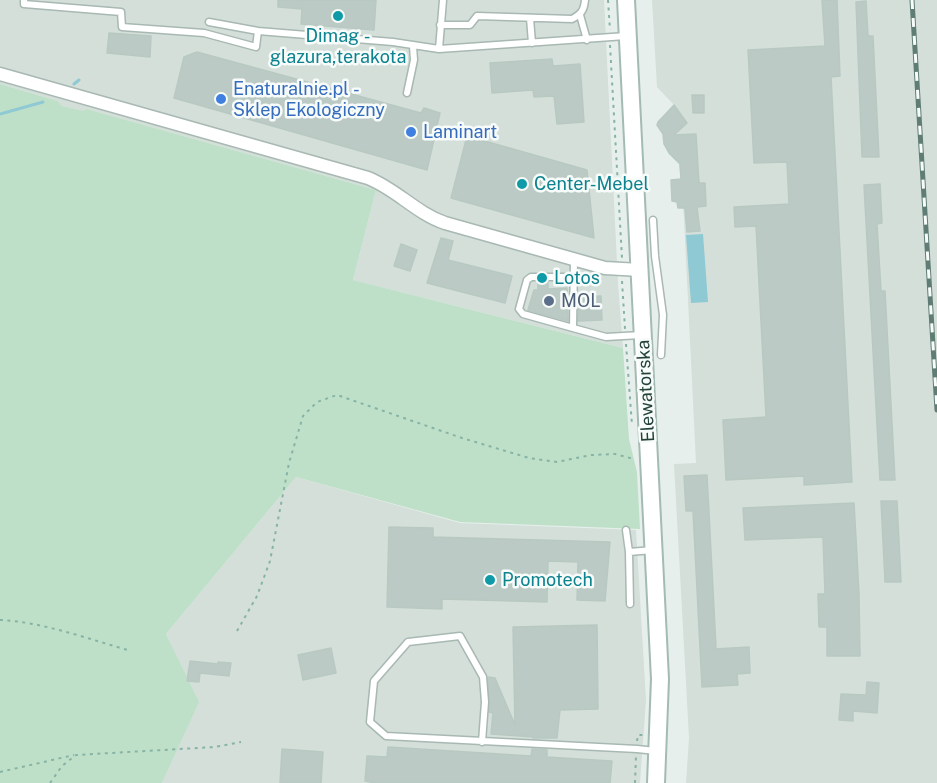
<!DOCTYPE html>
<style>
body{margin:0}
canvas{display:block;background:#e6efeb}
</style>
<canvas width="937" height="783"></canvas>
<script>
const ctx = document.querySelector('canvas').getContext('2d');
ctx.lineJoin = 'round';
function fill(path, color) {
  ctx.fillStyle = color;
  ctx.fill(path, 'evenodd');
}
function strokePath(path, color, width, dash) {
  ctx.strokeStyle = color;
  ctx.lineWidth = width;
  ctx.lineCap = dash ? 'butt' : 'round';
  ctx.setLineDash(dash || []);
  ctx.stroke(path);
}
function label(font, color, halo, rows, align = 'center') {
  ctx.font = font + ' "Public Sans",sans-serif';
  ctx.lineWidth = 5;
  ctx.setLineDash([]);
  ctx.textBaseline = 'middle';
  ctx.strokeStyle = halo;
  ctx.fillStyle = color;
  for (const [text, x, y, turn = 0] of rows) {
    ctx.save();
    ctx.translate(x, y);
    ctx.rotate((+turn || 0) * Math.PI / 180);
    ctx.textAlign = isNaN(turn) ? turn : align;
    if (halo) ctx.strokeText(text, 0, 0);
    ctx.fillText(text, 0, 0);
    ctx.restore();
  }
}
fill(new Path2D(`
 M0,0H604L618,283L623,348L353,280L376,190L87,109L84,112L62,106L58,101L0,84Z
 M652,0H937V783H686L689,738L674,464L696,463L684,219L674,105L657,87Z
 M296,477L460,523L636,530L646,700L640,783H162L198,702L166,634Z`), '#d4dfda');
fill(new Path2D(`
 M0,84L58,101L62,106L83,111L87,109L376,190L353,280L623,348L629,439L637,472L640,529L460,522L296,477L166,634L199,702L162,783H0Z`), '#bfe0c8');
fill(new Path2D(`
 M703,234L708,302L691,303L686,235Z`), '#8ec9d4');
strokePath(new Path2D(`
 M74,84L79,80
 M0,114L43,102`), '#8ec9d4', 3);
const building = new Path2D(`
 M278,0H376L374,30L301,24L302,9L278,7Z
 M822,0H837L840,76L831,77L852,482L804,485V476L726,480L723,420L766,417L756,226L735,227L734,207L789,204L787,162L754,163L748,50L825,46Z
 M866,1L868,36H873L879,157H862L856,2Z
 M109,33L151,36L150,57L107,53Z
 M197,52L421,113L424,108L440,113L427,170L174,98L184,57Z
 M552,59L553,66L580,64L584,122L557,124L554,96L534,97L533,90L492,93L490,63Z
 M692,95H704V113H693Z
 M674,105L687,123L674,135L696,134L699,183H705L706,206L697,207L700,231L687,232L685,208H678L677,202L672,201L671,180L681,179L680,164L669,153L664,144L663,134L657,125L658,122Z
 M467,136L587,170L594,238L451,198Z
 M880,184L882,223L877,224L881,291H885L895,480H880L864,185Z
 M441,238L453,241L448,260L512,276L505,303L427,283Z
 M401,244L417,250L410,271L394,266Z
 M538,282H548V289L567,288L568,321L528,310L534,290H538Z
 M601,296L602,320L578,321L579,297Z
 M707,475L716,647L714,649L749,647L750,673L737,674L738,685L702,687L693,511H686L684,476Z
 M881,501H897L901,582H885Z
 M854,503L859,593L860,656H827V627H819L818,594H825L823,537L745,540L743,508Z
 M389,527L433,528V537L610,542L605,601L577,600L578,562L548,561L547,602L442,599V609L387,607Z
 M597,625L598,709L560,710L557,738H533V737L491,734L493,713L489,712L488,677L495,678L515,725L513,627Z
 M331,648L336,673L303,680L298,655Z
 M190,661L218,664V662L231,663L229,676L200,673L199,682L187,681Z
 M867,682L879,683L877,713L853,711V721L839,720L841,694L866,695Z
 M388,747L531,756L532,749L547,750V757L612,761L610,783H375L365,781L367,756L387,757Z
 M282,749L323,752L321,783H280Z`);
fill(building, '#bbcac4');
strokePath(building, '#b8c9c2', 1.5);
const lane = new Path2D(`
 M24,0V4L121,12L122,27L204,33L256,47L258,31
 M580,15L587,40
 M530,18L532,43
 M209,22L258,31L393,42L439,49L626,36
 M440,25H470L477,16L572,19C581,14 584,11 585,0
 M439,49L443,0
 M407,93L414,60L413,46
 M653,220L655,256L663,315L661,355
 M574,260L573,328L606,337L641,335
 M572,277H531L527,280L519,309L523,314L573,328
 M626,530L629,552
 M630,604L629,552L653,550
 M482,742L485,702L483,677L460,636L408,642L374,681L370,722L386,736L637,749L656,751`);
const street = new Path2D(`
 M0,74L368,178C396,189 416,213 445,223L605,268L640,270`);
const secondary = new Path2D(`
 M626,0L660,679L656,783`);
strokePath(lane, '#a8b8b2', 9);
strokePath(street, '#a8b8b2', 15);
strokePath(secondary, '#a4bbb3', 20);
strokePath(new Path2D(`
 M608,0L610,30
 M610,45L622,258
 M622,281L625,329
 M626,344L632,425
 M0,620C39,621 92,640 131,651
 M237,631L257,596L270,561L289,463L303,416L317,402L337,395L462,438L529,458L557,462L591,455L615,454L634,459
 M637,741L638,735H644
 M0,772L74,755
 M50,783L62,766L76,755L215,747L241,742
 M635,783L636,756`), '#86b3a5', 2, [3, 4.5]);
strokePath(lane, '#fff', 6);
strokePath(street, '#fff', 12);
strokePath(secondary, '#fff', 16);
const rail = new Path2D(`
 M912,0L937,410`);
strokePath(rail, '#5f7d75', 5);
strokePath(rail, '#f7fbf9', 3, [9]);
for (const [x, y, r, color] of [
 [338,16,6,"#0f9aa8"],
 [221,99,6,"#3f7fe0"],
 [411,132,6,"#3f7fe0"],
 [522,184,6,"#0f9aa8"],
 [542,278,6,"#0f9aa8"],
 [549,301,6,"#5c6f8a"],
 [490,580,6,"#0f9aa8"]
]) {
  const dot = new Path2D();
  dot.arc(x, y, r, 0, 2 * Math.PI);
  ctx.fillStyle = color;
  ctx.fill(dot);
  strokePath(dot, '#f7fbf9', 2);
}
label('18px', '#0d838f', '#f7fbf9', [
 ["Dimag -",338,36,"center"],
 ["glazura,terakota",338,57,"center"],
 ["Center-Mebel",534,184],
 ["Lotos",554,278],
 ["Promotech",502,580]
], 'left');
label('18px', '#366cbe', '#f7fbf9', [
 ["Enaturalnie.pl -",233,89],
 ["Sklep Ekologiczny",233,110],
 ["Laminart",423,132]
], 'left');
label('18px', '#4e5e75', '#f7fbf9', [
 ["MOL",561,301]
], 'left');
label('18px', '#24423a', '#f7fbf9', [
 ["Elewatorska",646,391,-93]
]);
</script>
